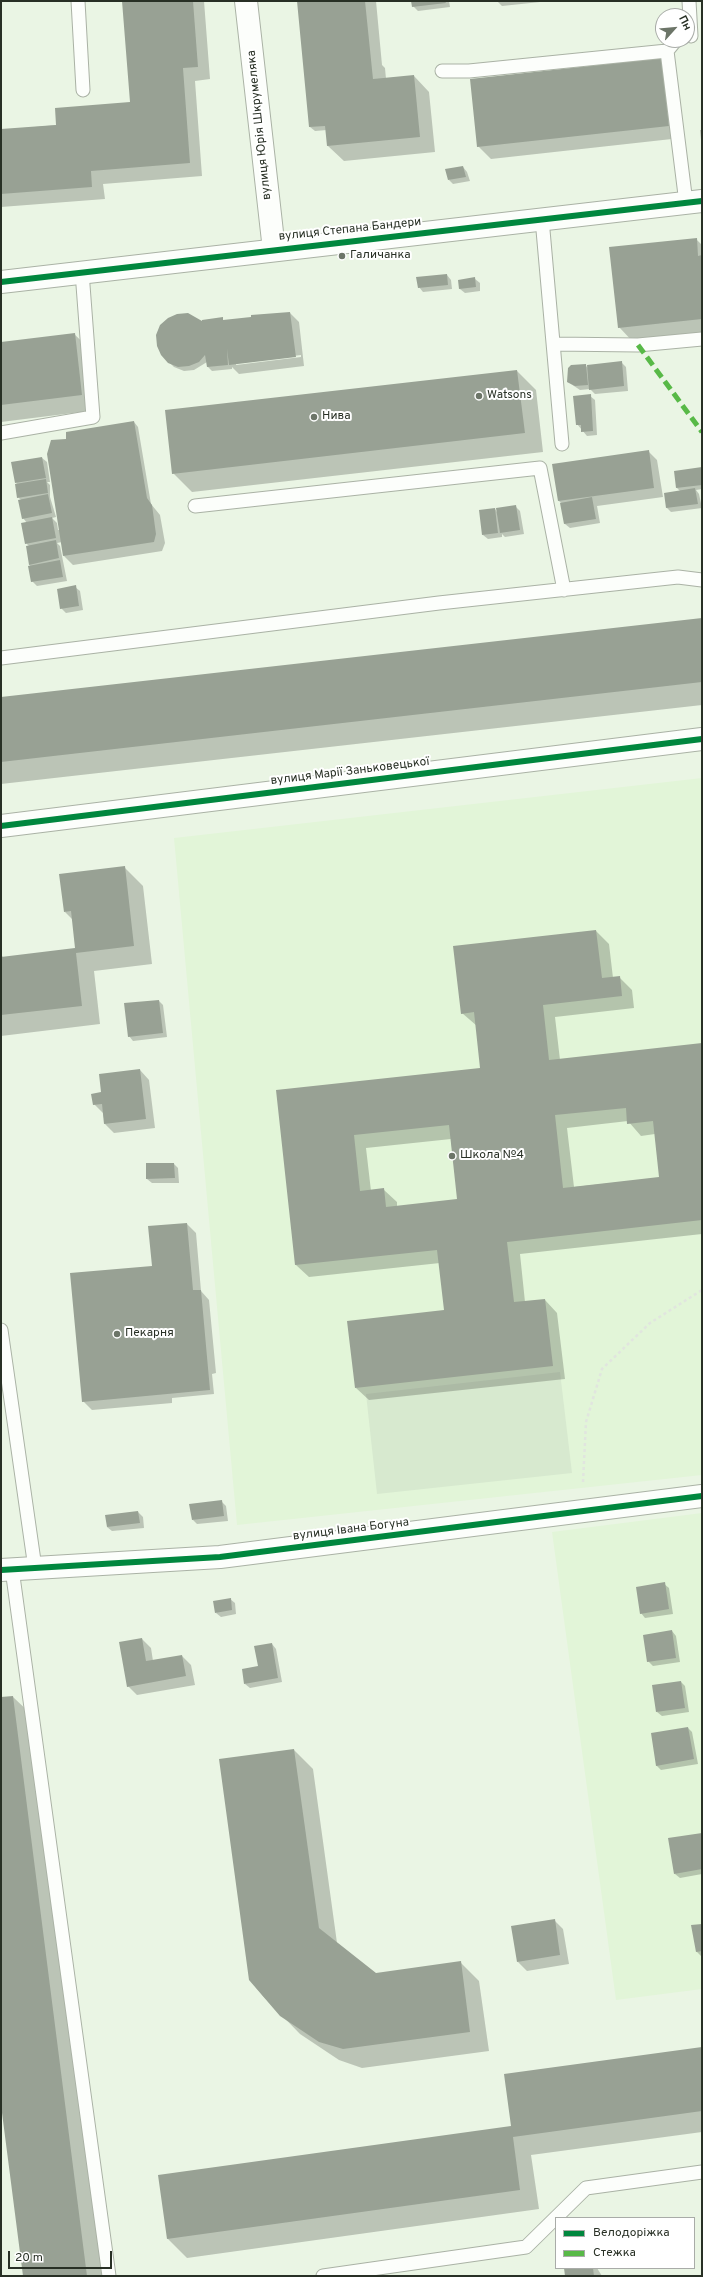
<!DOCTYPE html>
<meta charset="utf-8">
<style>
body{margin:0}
#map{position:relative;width:703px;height:2277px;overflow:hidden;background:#eaf5e4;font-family:Overpass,sans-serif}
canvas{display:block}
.frame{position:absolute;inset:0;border:2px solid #283025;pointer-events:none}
.legend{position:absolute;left:555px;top:2217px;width:140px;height:52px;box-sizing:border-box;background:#fff;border:1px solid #a9aca8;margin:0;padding:5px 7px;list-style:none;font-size:12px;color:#283025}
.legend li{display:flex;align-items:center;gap:8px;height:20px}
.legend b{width:20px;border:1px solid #a9aca8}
.north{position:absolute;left:655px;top:8px;width:40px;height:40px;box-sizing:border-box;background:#fff;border:1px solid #a9aca8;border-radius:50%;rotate:63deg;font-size:11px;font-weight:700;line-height:16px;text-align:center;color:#283025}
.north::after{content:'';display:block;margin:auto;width:14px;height:18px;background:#6c7568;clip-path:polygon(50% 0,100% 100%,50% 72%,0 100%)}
.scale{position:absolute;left:8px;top:2251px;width:104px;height:18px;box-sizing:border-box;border:2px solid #283025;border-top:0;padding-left:5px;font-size:12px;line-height:14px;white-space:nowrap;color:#283025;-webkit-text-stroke:3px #fff;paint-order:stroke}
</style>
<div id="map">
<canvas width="703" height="2277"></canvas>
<div class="frame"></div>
<ul class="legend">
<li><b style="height:5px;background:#00873e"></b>Велодоріжка</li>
<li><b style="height:5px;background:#58b947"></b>Стежка</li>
</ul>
<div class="north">Пн</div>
<div class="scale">20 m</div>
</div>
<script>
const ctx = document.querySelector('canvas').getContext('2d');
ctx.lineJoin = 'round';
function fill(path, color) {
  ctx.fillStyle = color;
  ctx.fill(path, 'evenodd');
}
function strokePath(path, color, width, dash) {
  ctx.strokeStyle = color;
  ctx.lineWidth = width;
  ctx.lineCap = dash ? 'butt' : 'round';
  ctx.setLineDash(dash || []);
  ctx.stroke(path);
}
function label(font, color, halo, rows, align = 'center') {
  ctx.font = font + ' Overpass,sans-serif';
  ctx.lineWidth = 4;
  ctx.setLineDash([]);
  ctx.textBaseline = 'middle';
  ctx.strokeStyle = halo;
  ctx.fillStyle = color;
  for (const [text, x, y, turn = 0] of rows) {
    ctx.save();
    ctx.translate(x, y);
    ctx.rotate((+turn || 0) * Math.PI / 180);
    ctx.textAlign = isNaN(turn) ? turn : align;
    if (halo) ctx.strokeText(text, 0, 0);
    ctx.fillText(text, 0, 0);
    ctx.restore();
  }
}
fill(new Path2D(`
 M702,778V1475L237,1525L174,838Z
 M702,1513V1989L616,2000L552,1532Z`), '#e2f5d8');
fill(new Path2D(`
 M560,1372L572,1473L377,1494L366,1394Z`), '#d7e9cf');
fill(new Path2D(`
 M123,1H204L210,79L195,81L202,176L103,184L105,199L1,207V130L57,125L131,103Z
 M298,1H376L382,65L385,68L386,79L414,76L429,92L435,152L344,161L328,146L327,130L315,131L310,127Z
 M412,1H449L450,7L418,11L413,6Z
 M497,1H550L502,6Z
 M661,60L681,138L491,159L478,146Z
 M700,130H702V141L701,140Z
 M463,167L467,172L470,181L453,184L449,180Z
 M696,239L701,244L702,255V336L634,343L619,327Z
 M447,275L451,280L452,289L423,292L419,287Z
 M475,279L480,283V291L465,293L460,289L459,281Z
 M290,313L299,322L304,366L239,374L232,367V369L212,371L208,367L207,362L194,370L184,371L174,367L167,360L203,323L222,319L225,321ZM301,355V357L236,365V363Z
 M74,334L90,349L97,410L1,422V343Z
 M621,362L626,367L628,391L595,394L590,389L580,390L568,382L585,365L588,368Z
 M517,371L536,390L543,452L192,492L173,473Z
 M590,396L595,400L597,435L587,436L577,424Z
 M134,422L138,427L151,504L160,515L165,543L162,551L73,565L64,556L62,542L57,543L60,546L67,581L37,586L32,581L27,547L29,546L26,543L27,523L23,518L21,500L18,497V485L16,483L42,458L47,462L50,482H47L50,485V497L56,517L52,518L57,523L58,530H60L66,440Z
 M648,451L657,460L663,497L597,506L600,523L570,528L565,524L562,504L559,501L553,465Z
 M702,469V489L696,490L699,494L702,508L671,512L667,508L665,494L680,491L677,488L675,472Z
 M515,506L520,511L524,534L505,537L502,534V537L488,539L483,535L495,509L497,512Z
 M75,587L80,591L83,610L66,613L61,608Z
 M702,619V705L1,784V698Z
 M124,867L143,886L152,964L94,971L100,1024L1,1036V955L4,958L77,949L73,920L65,912Z
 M596,931L609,944L613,978L619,977L632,990L634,1008L555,1017L560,1060L702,1044V1234L520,1254L525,1302L545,1300L557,1313L565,1379L369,1400L356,1388L445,1311L440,1263L309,1277L296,1265L277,1091L482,1069L477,1026L462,1013ZM628,1121L641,1136L655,1134L660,1178L574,1187L567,1128ZM451,1139L458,1200L397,1207V1202L384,1190L371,1191L366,1148Z
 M159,1001L163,1005L167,1037L133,1041L129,1036Z
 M140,1070L149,1080L155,1128L114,1133L105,1124L103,1113L94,1104L102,1093Z
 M174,1164L178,1168L179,1183H152L147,1179Z
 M187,1224L196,1233L201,1291L209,1300L216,1373L212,1374L214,1394L172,1398V1403L92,1410L83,1401L153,1267Z
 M221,1501L226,1506L228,1521L197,1524L193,1520Z
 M138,1512L143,1517L144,1528L112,1531L107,1527Z
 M664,1584L669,1588L673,1614L645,1618L641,1613Z
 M230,1599L235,1603L236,1614L221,1617L216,1613Z
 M672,1631L676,1636L680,1662L653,1666L648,1661Z
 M142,1639L151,1648L153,1661L182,1656L191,1665L195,1685L137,1695L128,1686Z
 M272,1644L276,1649L282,1682L250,1688L245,1684L259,1667Z
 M681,1682L685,1686L689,1712L662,1716L657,1712Z
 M13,1697L32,1715L103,2276H24L1,2097V1698Z
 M688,1728L692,1732L698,1764L661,1770L656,1765Z
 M294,1750L313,1769L337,1943L376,1974L460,1962L479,1981L489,2051L362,2068L339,2060L300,2034L263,1996L250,1980Z
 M702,1834V1874L680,1878L675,1874Z
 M554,1920L563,1929L569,1964L527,1971L518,1962Z
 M702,1925V1956H701L697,1952L693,1926Z
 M702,2048V2132L531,2155L539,2209L187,2258L168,2239L159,2176L513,2127Z
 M565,2268H597L602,2276H566Z`), '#0003');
fill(new Path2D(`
 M122,1H193L198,67L183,68L190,163L91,171L92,187L1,194V129L56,125L55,108L130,102Z
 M297,1H365L373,79L414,75L420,137L327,146L325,126L309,127Z
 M411,1H445L446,3L412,7Z
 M662,58L669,126L477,147L470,79Z
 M463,166L466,177L448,180L445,169Z
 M697,238L698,256L702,255V319L618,328L609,247Z
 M447,274L448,285L418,288L416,277Z
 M475,277L476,287L459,289L458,280Z
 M290,312L296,357L229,365L227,349L228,365L207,367L205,355L199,362L189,366L178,367L168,363L161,355L157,346L156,335L160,325L168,318L177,314L188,313L202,321V320L223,317V320L251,317V315Z
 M75,333L82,395L1,405V342Z
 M622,361L624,386L589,390L587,365Z
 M586,364L588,385L575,386L567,382L568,368L571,365Z
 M517,370L525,433L172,474L165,410Z
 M591,394L593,431L581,432V425H576L573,396Z
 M134,421L147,498L152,505L156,534L154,542L63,556L47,454L51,440L66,439V432Z
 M649,450L654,488L558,501L552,464Z
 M42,457L46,478L15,483L11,462Z
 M702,467V485L676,488L674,471Z
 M46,479L48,493L17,498L15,484Z
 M695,488L698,504L666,508L664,493Z
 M48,494L52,513L22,519L18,500Z
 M592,497L596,519L564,524L560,503Z
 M516,505L520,530L500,533L496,508Z
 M495,508L498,533L482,535L479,510Z
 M52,517L56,538L25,544L21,523Z
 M56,540L59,558L29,565L26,546Z
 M60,560L63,577L31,582L28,566Z
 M76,585L79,606L60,609L57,589Z
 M702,618V682L1,762V697Z
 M125,866L134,946L76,953L82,1006L1,1015V957L75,948L71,911L64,912L59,874Z
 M596,930L602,978L620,976L622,996L543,1005L549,1060L702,1043V1220L507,1242L514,1302L545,1299L553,1366L355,1388L347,1321L444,1310L437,1250L295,1265L276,1090L480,1068L474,1012L461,1014L453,946ZM626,1108L627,1124L653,1121L659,1177L563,1188L555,1115ZM449,1125L457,1199L386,1207L384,1188L360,1191L354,1135Z
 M159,1000L163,1033L128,1037L124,1003Z
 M140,1069L146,1119L104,1124L102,1104L93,1105L91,1094L101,1092L99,1074Z
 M146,1163H174L175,1178L146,1179Z
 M187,1223L193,1290H201L210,1390L82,1402L70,1273L152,1266L148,1226Z
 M222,1500L224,1516L192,1520L189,1504Z
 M138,1511L140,1523L107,1527L105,1515Z
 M665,1582L669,1609L640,1614L636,1587Z
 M231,1598L232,1610L215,1613L213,1601Z
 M672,1630L676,1658L647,1662L643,1635Z
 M142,1638L146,1661L182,1655L186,1676L127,1687L119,1642Z
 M272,1643L278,1678L244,1684L242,1669L258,1666L254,1646Z
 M681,1681L685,1708L656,1712L652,1685Z
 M13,1696L87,2276H23L1,2105V1697Z
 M688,1727L694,1759L656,1766L651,1733Z
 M294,1749L319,1928L376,1973L461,1961L470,2032L343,2049L319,2042L280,2016L249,1980L219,1759Z
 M702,1833V1869L674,1874L668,1838Z
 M555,1919L560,1955L517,1962L511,1926Z
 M702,1924V1951L696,1952L691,1925Z
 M702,2047V2111L513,2137L520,2190L167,2239L158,2175L511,2126L504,2074Z
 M564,2268H593L594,2276H565Z`), '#98a194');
const lane = new Path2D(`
 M78,1L83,90
 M689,1L691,36
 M667,51L686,203
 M442,71H469L667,51L676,40
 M542,219L562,444
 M554,344L638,345L702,339
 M1,433L93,417L82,272
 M195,506L540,468L564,590
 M1,658L439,603L678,577L702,580
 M1,1330L35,1568
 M12,1569L109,2276
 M323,2276L526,2247L586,2188L702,2172`);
const street = new Path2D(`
 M246,1L274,250
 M1,826L702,739
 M1,1570L220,1557L702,1496`);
const secondary = new Path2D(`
 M1,282L702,201`);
strokePath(lane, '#aab2a5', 15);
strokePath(street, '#aab2a5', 24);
strokePath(secondary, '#aab2a5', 24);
strokePath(new Path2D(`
 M583,1482L586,1422L602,1369L650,1323L702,1290`), '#e1e5df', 2.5, [3, 3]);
strokePath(lane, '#fcfefb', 13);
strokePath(street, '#fcfefb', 22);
strokePath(secondary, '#fcfefb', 22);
strokePath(new Path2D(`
 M638,345L702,432`), '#58b947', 5, [10, 5]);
strokePath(new Path2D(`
 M1,282L702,201
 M1,826L702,739
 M1,1570L220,1557L702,1496`), '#00873e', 6);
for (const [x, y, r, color] of [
 [342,256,4,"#6c7568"],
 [479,396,4,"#6c7568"],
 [314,417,4,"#6c7568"],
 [452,1156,4,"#6c7568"],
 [117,1334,4,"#6c7568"]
]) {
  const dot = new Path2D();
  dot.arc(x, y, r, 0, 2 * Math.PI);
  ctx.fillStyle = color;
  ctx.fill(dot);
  strokePath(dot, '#fff', 1.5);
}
label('12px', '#283025', '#fff', [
 ["вулиця Юрія Шкрумеляка",260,125,-96],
 ["вулиця Степана Бандери",350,230,-6],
 ["вулиця Марії Заньковецької",350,772,-7],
 ["вулиця Івана Богуна",351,1530,-7]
]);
label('12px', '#283025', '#fff', [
 ["Галичанка",350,256],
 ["Watsons",487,396],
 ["Нива",322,417],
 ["Школа №4",460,1156],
 ["Пекарня",125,1334]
], 'left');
</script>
